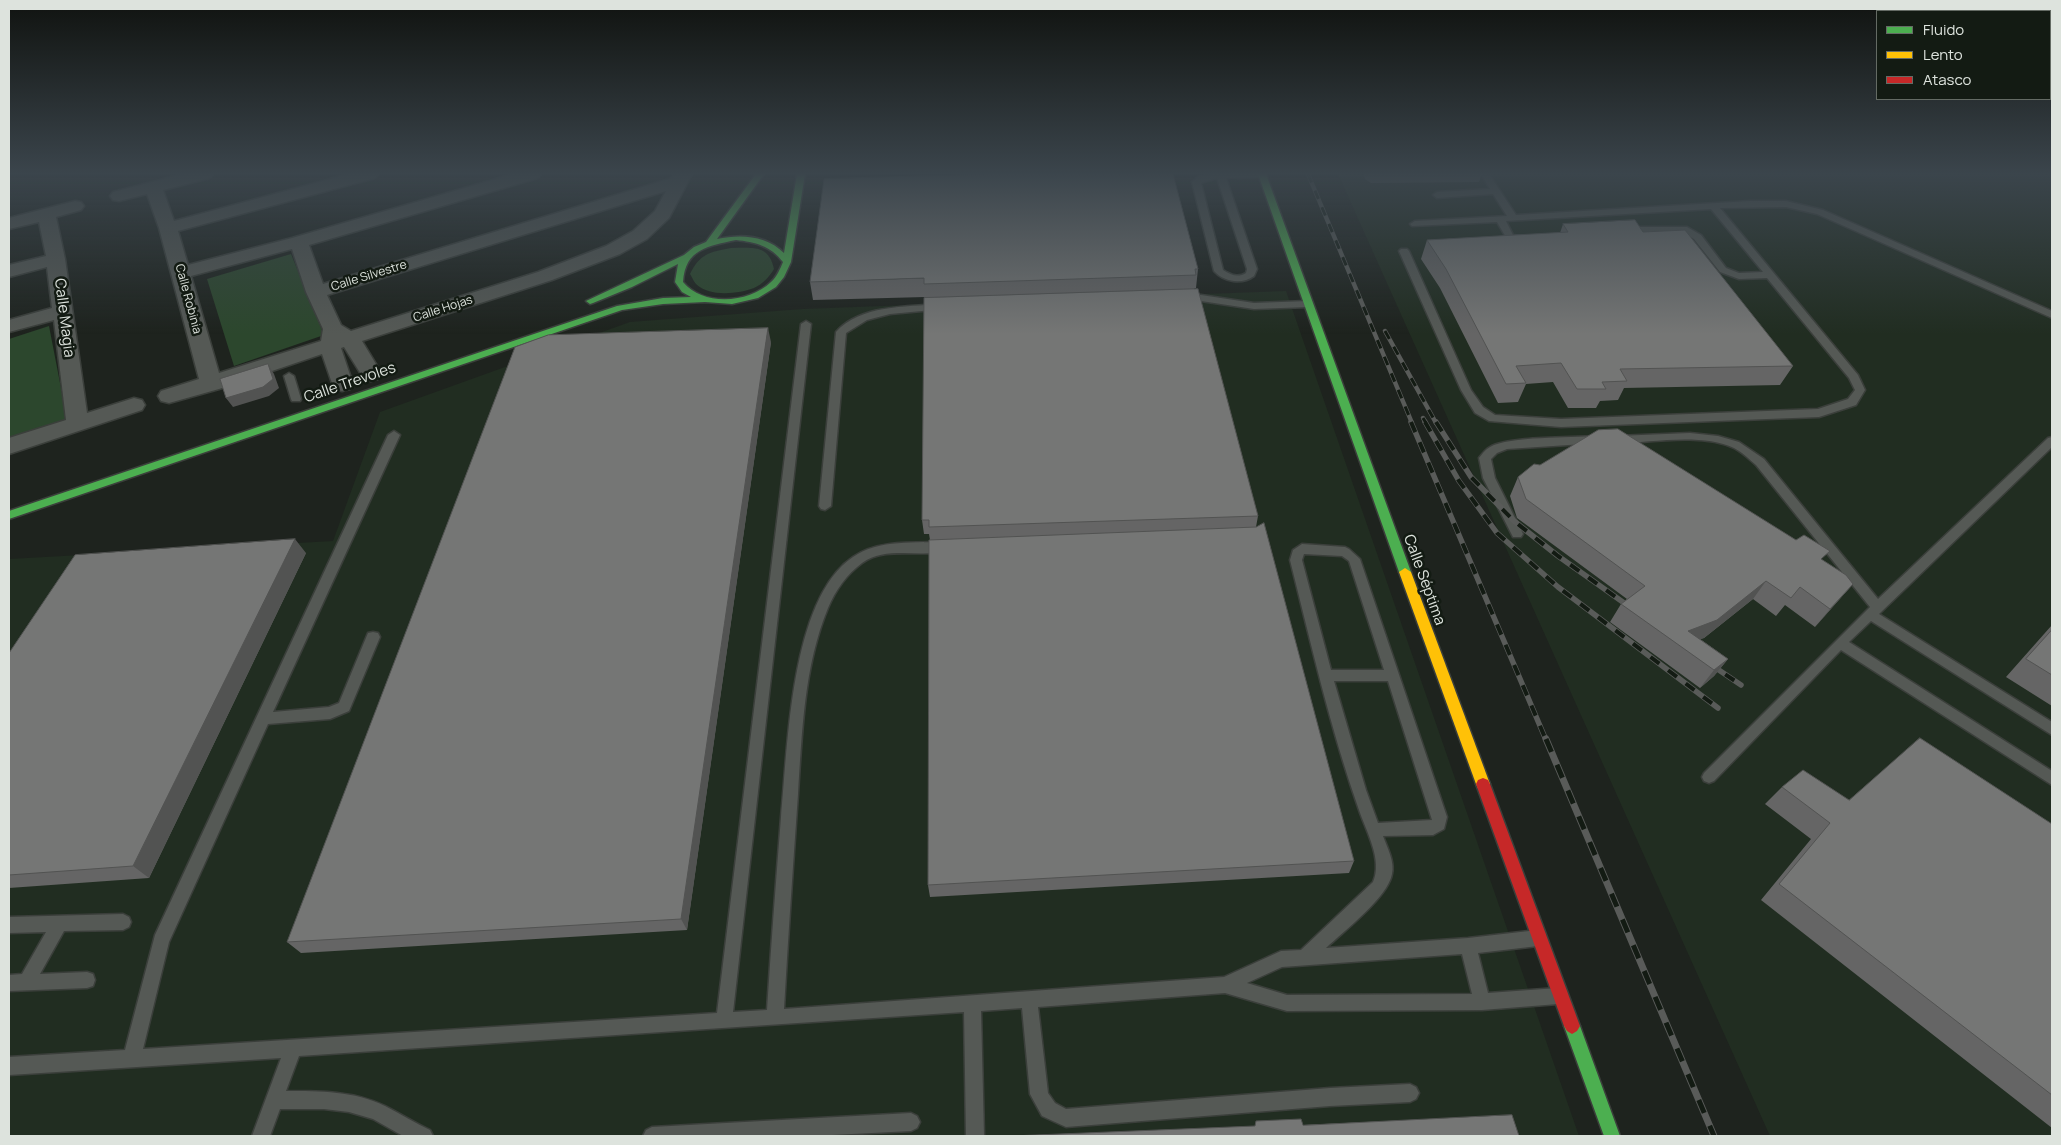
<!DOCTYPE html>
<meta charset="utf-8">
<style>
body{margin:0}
#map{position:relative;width:2061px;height:1145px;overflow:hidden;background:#1e231e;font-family:Manrope,sans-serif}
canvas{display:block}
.frame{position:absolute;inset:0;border:10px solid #dde3dd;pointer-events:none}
.legend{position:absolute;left:1876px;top:10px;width:175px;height:90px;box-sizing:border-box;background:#131b13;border:1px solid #646b64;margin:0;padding:6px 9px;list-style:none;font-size:15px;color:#dde3dd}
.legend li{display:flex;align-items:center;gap:10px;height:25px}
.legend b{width:25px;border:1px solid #646b64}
</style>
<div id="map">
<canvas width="2061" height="1145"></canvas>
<div class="frame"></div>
<ul class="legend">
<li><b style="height:6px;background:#4caf50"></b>Fluido</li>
<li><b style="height:6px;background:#ffc107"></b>Lento</li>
<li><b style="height:6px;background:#c62828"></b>Atasco</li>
</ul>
</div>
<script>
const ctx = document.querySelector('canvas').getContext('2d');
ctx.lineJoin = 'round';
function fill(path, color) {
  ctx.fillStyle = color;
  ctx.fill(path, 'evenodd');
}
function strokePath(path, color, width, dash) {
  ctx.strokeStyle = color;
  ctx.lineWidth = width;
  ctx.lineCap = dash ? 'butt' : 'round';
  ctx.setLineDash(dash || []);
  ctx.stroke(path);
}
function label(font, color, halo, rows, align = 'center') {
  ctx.font = font + ' Manrope,sans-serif';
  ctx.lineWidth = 5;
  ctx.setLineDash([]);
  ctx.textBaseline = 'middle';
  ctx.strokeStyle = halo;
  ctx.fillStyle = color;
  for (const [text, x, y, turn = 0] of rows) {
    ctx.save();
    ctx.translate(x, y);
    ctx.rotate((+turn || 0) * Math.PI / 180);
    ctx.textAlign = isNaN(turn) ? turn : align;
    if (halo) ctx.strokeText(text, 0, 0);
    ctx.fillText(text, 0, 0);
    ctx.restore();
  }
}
fill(new Path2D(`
 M1338,174H2052V1136H1770Z
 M1286,291L1579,1136H9V559L333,541L380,412L630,322L803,309Z`), '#212d21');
fill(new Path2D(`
 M731,248C752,248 769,244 774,269C769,277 763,284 754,288C738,294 709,297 696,284C694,282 692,277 690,274C700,254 709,252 731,248Z
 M291,254L324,335L234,366L207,279Z
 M49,326L67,419L9,438V339Z`), '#2c472d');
const lane = new Path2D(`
 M1211,174H1266L1262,177L1226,178L1257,269L1254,276C1242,285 1224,282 1214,271L1192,182L1198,177ZM1217,178L1247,269L1246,273C1238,278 1231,275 1223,270L1201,183Z
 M1481,174H1489L1516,215L1750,201H1786L1823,210L2052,311V318L1817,214L1786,207L1720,208L1858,375L1865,390L1856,405L1819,417L1561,427L1489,421L1475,413L1461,390L1399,251L1401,249H1407L1409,251L1471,390L1483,407L1495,415L1561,419L1818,409L1848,399L1855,390L1849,378L1767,278L1739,279L1720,272L1694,239L1683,232L1626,233L1621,230L1626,227H1687L1701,235L1726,268L1739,273L1763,272L1711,209L1506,221L1513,235L1527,237V241L1507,239L1497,222L1412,226L1410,224L1415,221L1507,216L1493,194L1437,198L1433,195L1437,192L1490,189Z
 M1184,295H1201L1254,303L1308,301L1313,304L1308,307L1254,309L1201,301L1181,300L1179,298Z
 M939,304L943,305V309L890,314L867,320L846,333L831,506L825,510L821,509L819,506L836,332C860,305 906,307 939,304Z
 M806,321L811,324L733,1012L767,1010C771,946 776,881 781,817C788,747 790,599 853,557C878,539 917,543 946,542L950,544L952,547L950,550C922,559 887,545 862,563C847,574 835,591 828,608C804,666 802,732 798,794C793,866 788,937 784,1009L1224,977L1281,951L1301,950L1373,882C1383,860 1366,831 1359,810C1330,728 1311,643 1290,560L1293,550L1302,544L1345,547L1349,549L1360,559L1447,817L1444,829L1433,835L1383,836C1387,847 1395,862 1392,874C1388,897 1344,931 1326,948L1468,938L1538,930L1544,933L1546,938L1544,943L1538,946L1478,953L1488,993L1558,988L1564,990L1566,996L1564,1002L1558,1004L1482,1010L1287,1011L1225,993L1038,1007L1048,1093L1055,1103L1066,1109L1330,1088L1410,1084L1416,1087L1419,1093L1416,1099L1410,1102L1330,1106L1066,1127L1042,1116L1030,1094L1022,1008L981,1011L984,1136H966L964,1012L299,1056L286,1091C321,1091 354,1091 385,1106C401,1114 415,1123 430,1130L433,1136H403L373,1119L349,1112L324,1109H280L270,1136H252L281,1058L9,1075V1057L125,1050L155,935L388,435L394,431L400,435L273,712L329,707L339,703L368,633L373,632L378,633L380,637L349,711L330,719L268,724L169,942L143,1049L717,1013L801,324ZM1304,554L1342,556L1349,561L1384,670H1331L1302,560ZM1334,681H1388L1432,820L1378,823L1366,790ZM1462,954L1472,994L1287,995L1247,983L1282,967Z
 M289,373L294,376L301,399L300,401H292L291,399L284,376Z
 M1690,433L1718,436L1739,442L1764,459L1878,599L2048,438L2052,437V447L1879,614L2052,722V735L1871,621L1849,642L2052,771V785L1841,650L1714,781L1709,783L1704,781L1702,777L1704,773L1870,607L1756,465C1749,459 1742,452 1734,448C1703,433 1651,442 1617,444L1611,440L1617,436Z
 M1595,436L1601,440L1599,443L1507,449L1497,453L1491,459L1495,478L1523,534L1521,537H1513L1483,478L1479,458C1482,454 1486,449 1490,447C1509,436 1571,438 1595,436Z
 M123,914L129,917L131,922L129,927L123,930L64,931L40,974L87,972L93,974L95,980L93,986L87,988L9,991V975L22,974L46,932L9,933V917Z
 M911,1113L917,1116L920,1122L917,1128L911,1131L813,1136H643L646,1130L652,1127Z`);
const street = new Path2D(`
 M183,174H213L210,178L163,190L174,221L349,174H378L375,178L178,231L188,265L292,238L513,174H541L538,178L309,245L323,284L672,178L674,174H692L669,218L647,239L620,254L552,280L362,341L382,374L378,379L371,381L364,379L344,347L341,348L353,384L350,389L342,391L334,389L322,354L219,389L169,403L161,401L158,396L161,391L199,379L159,228L147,194L119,201L113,200L110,196L113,192ZM666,191L655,211L633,231L606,246L538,272L351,331L341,325L327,295ZM292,249L306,292L323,329L321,341L219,373L191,276Z
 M75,201L81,202L84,206L81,210L56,217L65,259L87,413L134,398L142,400L145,405L142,410L9,454V438L66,420L54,320L9,332V320L52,308L47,267L9,277V265L46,256L39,222L9,229V218Z`);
const fast = new Path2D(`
 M756,174H764L717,239C740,234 766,235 784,253L797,174H805L791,262L784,277L776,287L758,298L732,304L705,302L663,304L622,310L9,519V511L617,306L663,298L691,297L682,292L675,282L678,264L632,287L593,303L590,304L586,301L684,255L694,247L706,242ZM736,240C755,242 771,246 783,262C780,269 777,277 771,282C749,303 704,307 683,282C685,249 708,246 736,240Z
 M1258,174H1266L1411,572L1409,575L1405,576L1399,572Z
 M1572,1018L1577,1021L1580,1026L1620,1136H1604L1564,1026L1567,1021Z`);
const slow = new Path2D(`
 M1405,568L1411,572L1490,784L1488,788L1483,790L1478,788L1476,784L1399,572Z`);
const jam = new Path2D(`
 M1483,778L1488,780L1490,784L1580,1026L1577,1031L1572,1034L1567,1031L1564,1026L1476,784L1478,780Z`);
strokePath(lane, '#3b3f3b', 3);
strokePath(street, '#3b3f3b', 3);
strokePath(fast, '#3b3f3b', 3);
strokePath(slow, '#3b3f3b', 3);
strokePath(jam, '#3b3f3b', 3);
fill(lane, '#555955');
fill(street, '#555955');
fill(fast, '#4caf50');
fill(slow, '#ffc107');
fill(jam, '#c62828');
const railFar2 = new Path2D(`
 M1308,174L1412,423
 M1385,331L1436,423
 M1423,418L1426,423`);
const railFar1 = new Path2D(`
 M1411,422L1546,740
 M1425,422L1459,481L1497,533L1558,587L1718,708
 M1436,422L1471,477L1514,521L1558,556L1634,610
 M1707,662L1741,685`);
const rail = new Path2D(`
 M1546,739L1714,1136`);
strokePath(railFar2, '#595b59', 4.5);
strokePath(railFar1, '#595b59', 5.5);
strokePath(rail, '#595b59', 7);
strokePath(railFar2, '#131b13', 3, [9]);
strokePath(railFar1, '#131b13', 4, [11]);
strokePath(rail, '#131b13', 5, [14]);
fill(new Path2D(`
 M1363,174H1482L1479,182L1371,183L1365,179Z
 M1563,224L1643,232L1793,366L1780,385L1624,388L1618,400L1600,401L1596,408H1568L1553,382L1526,384L1518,402L1498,403L1440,288L1421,259L1427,240L1560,233Z
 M1198,269L1196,288H1195L1194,289L1258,516L1256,527L1354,861L1349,873L930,897L928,885L930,540L929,534H924L922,520L925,297L813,300L810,282Z
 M771,342L687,930L301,953L287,942Z
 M1518,477L1822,560L1853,584L1815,627L1785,605L1776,616L1753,599L1704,638L1700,639L1728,659L1714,676L1700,688L1610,622L1621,604L1627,599L1517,518L1510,496Z
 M306,553L149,878L9,888V653Z
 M2052,625V706L2006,677Z
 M1782,787L1849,800L2052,824V1128L1761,900L1811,839L1765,804Z`), '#656565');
fill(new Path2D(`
 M768,328L771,342L687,930L681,919Z
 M268,364L274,374L279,388L269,396L233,407L226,398Z
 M295,539L306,553L149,878L133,866Z
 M1766,581L1753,599L1704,638L1681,646L1688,631Z
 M1853,584L1837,602L1815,627L1830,609Z
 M1728,659L1714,676L1700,688L1714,670Z`), '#525352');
const building = new Path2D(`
 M991,174H1173L1198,269H1195L1196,275L924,284V278L810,282L824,179Z
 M1635,220L1643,232L1685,230L1793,366L1620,369L1627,381L1602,382L1606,389H1577L1561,363L1516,366L1526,383L1506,384L1446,269L1427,240L1568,232L1563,224Z
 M1198,289L1258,516L929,527V520H922L924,298Z
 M768,328L681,919L287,942L515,347L548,335Z
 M268,364L273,379L263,387L226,398L220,379Z
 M1618,429L1796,540L1804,535L1830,551L1821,559L1846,575L1853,584L1830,609L1800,587L1791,598L1766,581L1717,620L1688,631L1728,659L1714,670L1621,604L1645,586L1526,499L1518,477L1534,464L1540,465L1598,430Z
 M1264,523L1354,861L928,885L929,540L1256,527Z
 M295,539L133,866L9,875V653L75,555Z
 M2052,630V675L2026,659Z
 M1920,738L2052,824V1095L1779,884L1830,823L1782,787L1803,770L1849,800Z
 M1512,1115L1519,1136H1011L1255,1126L1256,1121L1301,1119L1303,1125Z`);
fill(building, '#757675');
strokePath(building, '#525352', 1);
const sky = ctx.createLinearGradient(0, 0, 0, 334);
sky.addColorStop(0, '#101310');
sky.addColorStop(0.52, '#3b454c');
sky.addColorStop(1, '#3b454c00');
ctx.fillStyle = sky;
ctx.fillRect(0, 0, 2061, 334);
label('12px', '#dde3dd', '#131b13', [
 ["Calle Silvestre",369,276,-17],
 ["Calle Robinia",188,299,75],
 ["Calle Hojas",443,309,-18]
]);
label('15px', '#dde3dd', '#131b13', [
 ["Calle Magia",64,318,83],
 ["Calle Trevoles",350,383,-19],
 ["Calle Séptima",1424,580,70]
]);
</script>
